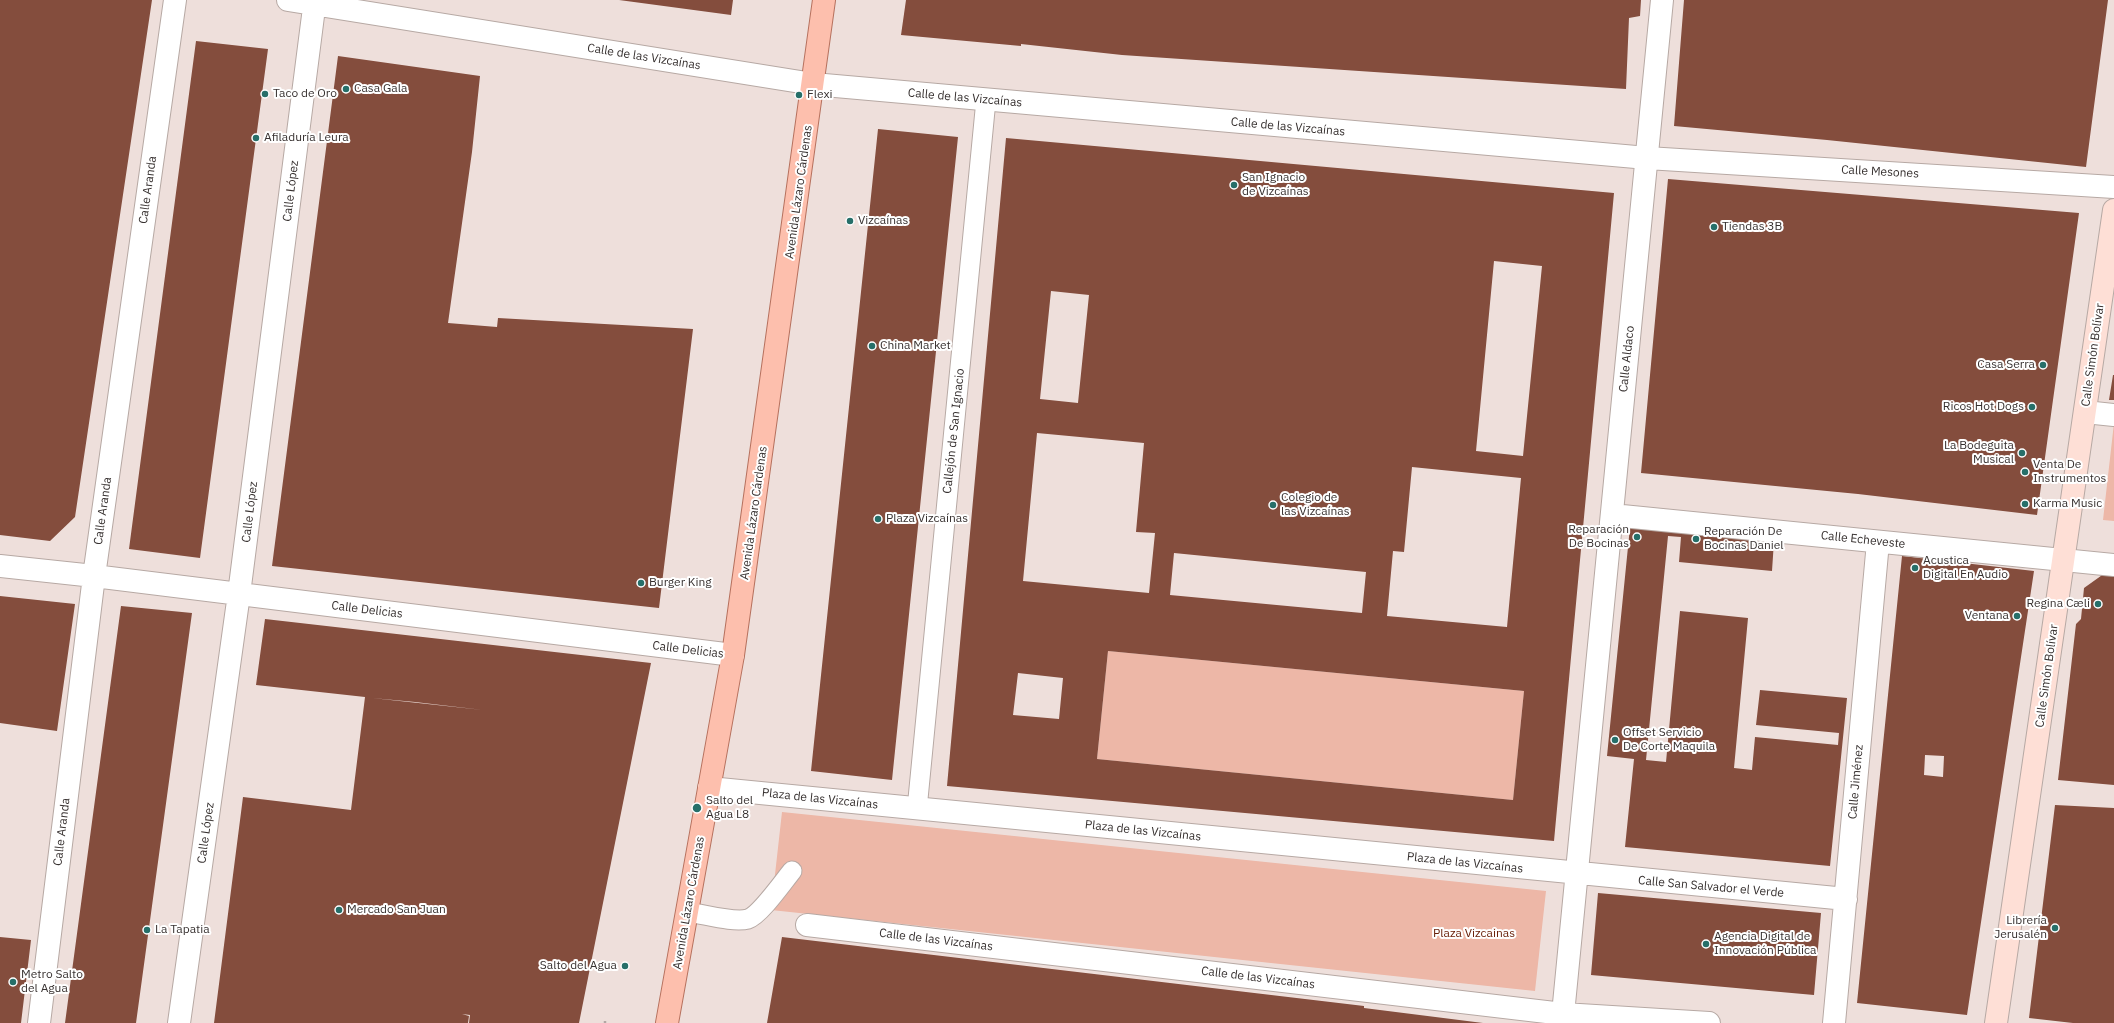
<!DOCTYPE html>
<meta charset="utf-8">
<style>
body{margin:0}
canvas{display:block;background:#eedfdb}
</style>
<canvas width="2114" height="1023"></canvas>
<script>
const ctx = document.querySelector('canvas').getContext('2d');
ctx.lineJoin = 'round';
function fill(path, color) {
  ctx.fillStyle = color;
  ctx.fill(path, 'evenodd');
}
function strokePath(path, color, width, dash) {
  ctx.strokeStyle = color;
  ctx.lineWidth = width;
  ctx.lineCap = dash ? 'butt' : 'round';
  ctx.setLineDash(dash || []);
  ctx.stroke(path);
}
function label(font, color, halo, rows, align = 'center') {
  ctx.font = font + ' "IBM Plex Sans",sans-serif';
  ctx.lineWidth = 4;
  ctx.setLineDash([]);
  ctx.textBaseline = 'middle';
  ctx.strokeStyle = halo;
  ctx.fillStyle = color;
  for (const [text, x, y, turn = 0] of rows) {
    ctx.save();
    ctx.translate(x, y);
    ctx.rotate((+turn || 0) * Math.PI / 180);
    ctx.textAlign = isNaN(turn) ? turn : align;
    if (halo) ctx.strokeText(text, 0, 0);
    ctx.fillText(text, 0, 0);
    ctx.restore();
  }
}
fill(new Path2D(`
 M2114,423V521L2103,520Z
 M1108,651L1524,691L1513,800L1097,759Z
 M782,812L1546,891L1535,991L771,910Z`), '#edb7a7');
fill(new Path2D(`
 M0,0H152L75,517L50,541L0,535Z
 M619,0H733L731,15Z
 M906,0H1641L1640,16L1629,18L1626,89L1122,55L1021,44V46L901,35Z
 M1684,0H2108L2086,167L1827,140L1674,126Z
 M196,41L268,49L200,558L129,549Z
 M338,56L480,76L472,152L448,323L497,327L498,318L693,329L659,608L272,566Z
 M878,129L958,137L892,780L811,771Z
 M1006,138L1614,193L1554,841L947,786ZM1494,261L1542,266L1523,456L1476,451ZM1051,291L1089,295L1078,403L1040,399ZM1037,433L1144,443L1136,532L1155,533L1149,593L1023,581ZM1412,467L1521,478L1507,627L1387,616L1393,551L1404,552ZM1174,553L1366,572L1362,613L1170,595ZM1108,651L1524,691L1513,800L1097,759ZM1018,673L1063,678L1059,719L1013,715Z
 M1668,179L2079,213L2037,515L1858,494L1641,473Z
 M2113,375H2114V400H2109Z
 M1630,527L1774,541L1772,571L1679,562L1681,537L1668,536L1646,760L1666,762L1680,611L1748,618L1734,768L1752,770L1755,737L1838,745L1839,733L1756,725L1760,690L1847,698L1830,866L1625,847L1634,759L1607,756Z
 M1902,556L2034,571L1967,1015L1857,1003ZM1925,755L1944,756L1943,777L1924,775Z
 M2105,573L2114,574V785L2058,780L2076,624L2081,619L2084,588Z
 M0,596L75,604L57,731L0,723Z
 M121,606L192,613L136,1023H65Z
 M265,619L651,663L579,1023H469L470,1015L462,1014L469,1016L468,1023H214L243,797L351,810L365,697L256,685ZM372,698L415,702L483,710Z
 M2055,805L2114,808V1023H2073L2029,1018Z
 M1598,893L1821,913L1814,995L1591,975Z
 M0,937L31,940L21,1023H0Z
 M782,937L1364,1006V1008L1483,1023H767Z`), '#844d3d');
const lane = new Path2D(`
 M917,809L986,100
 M687,912C704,914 733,923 748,919C760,915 783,882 792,871`);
const street = new Path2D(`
 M288,0L813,84L1647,158L2114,187
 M2085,412L2114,415
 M1612,515L2114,565
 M0,566L94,576L733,655
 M709,788L1846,899
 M807,925L1563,1014L1709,1023
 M1563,1014L1662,0
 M39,1023L94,576L175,0
 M179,1023L239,594L315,0
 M1834,1023L1878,542`);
const secondary = new Path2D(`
 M1996,1023L2114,210`);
const primary = new Path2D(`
 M667,1023L733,655L824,0`);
strokePath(lane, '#b7a9a4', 21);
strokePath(street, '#b7a9a4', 24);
strokePath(secondary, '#b7a9a4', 24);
strokePath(primary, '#b6715e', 24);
strokePath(new Path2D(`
 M605,1023V1020`), '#b3a7a4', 2.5, [2, 2]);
strokePath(lane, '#fff', 19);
strokePath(street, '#fff', 22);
strokePath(secondary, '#fedfd6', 22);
strokePath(primary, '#fdbfad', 22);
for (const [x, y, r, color] of [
 [346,89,4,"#266f69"],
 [265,94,4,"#266f69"],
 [799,95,4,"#266f69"],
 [256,138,4,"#266f69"],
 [1234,185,4,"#266f69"],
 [850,221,4,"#266f69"],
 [1714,227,4,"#266f69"],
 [872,346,4,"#266f69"],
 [2043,365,4,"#266f69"],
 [2032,407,4,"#266f69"],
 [2022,453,4,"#266f69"],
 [2025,472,4,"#266f69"],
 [2025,504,4,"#266f69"],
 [1273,505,4,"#266f69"],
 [878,519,4,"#266f69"],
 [1637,537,4,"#266f69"],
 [1696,539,4,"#266f69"],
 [1915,568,4,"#266f69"],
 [641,583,4,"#266f69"],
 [2098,604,4,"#266f69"],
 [2017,616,4,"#266f69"],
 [1615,740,4,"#266f69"],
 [697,808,5,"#266f69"],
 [339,910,4,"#266f69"],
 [2055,928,4,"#266f69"],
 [147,930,4,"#266f69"],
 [1706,944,4,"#266f69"],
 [625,966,4,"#266f69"],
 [13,982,4,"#266f69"]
]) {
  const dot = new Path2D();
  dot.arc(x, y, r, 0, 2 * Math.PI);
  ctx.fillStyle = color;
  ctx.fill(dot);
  strokePath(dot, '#fff', 1.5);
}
label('12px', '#373130', '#fff', [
 ["Calle de las Vizcaínas",644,57,9],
 ["Calle de las Vizcaínas",965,98,5],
 ["Calle de las Vizcaínas",1288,127,5],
 ["Calle Mesones",1880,172,3],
 ["Calle Aranda",148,190,-82],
 ["Calle López",291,191,-83],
 ["Avenida Lázaro Cárdenas",799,192,-82],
 ["Calle Simón Bolívar",2093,355,-82],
 ["Calle Aldaco",1627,359,-84],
 ["Callejón de San Ignacio",954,431,-84],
 ["Calle Aranda",103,511,-82],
 ["Calle López",250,512,-83],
 ["Avenida Lázaro Cárdenas",754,513,-82],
 ["Calle Echeveste",1863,540,6],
 ["Calle Delicias",367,610,7],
 ["Calle Delicias",688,650,7],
 ["Calle Simón Bolívar",2047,676,-82],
 ["Calle Jiménez",1856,782,-85],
 ["Plaza de las Vizcaínas",820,799,6],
 ["Plaza de las Vizcaínas",1143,831,6],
 ["Calle Aranda",62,832,-83],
 ["Calle López",206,833,-82],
 ["Plaza de las Vizcaínas",1465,863,6],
 ["Calle San Salvador el Verde",1711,887,5],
 ["Avenida Lázaro Cárdenas",689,903,-80],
 ["Calle de las Vizcaínas",936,940,7],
 ["Calle de las Vizcaínas",1258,978,7]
]);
label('12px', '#373130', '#fff', [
 ["Casa Gala",354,89],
 ["Taco de Oro",273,94],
 ["Flexi",807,95],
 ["Afiladuría Leura",264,138],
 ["San Ignacio",1242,178],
 ["de Vizcaínas",1242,192],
 ["Vizcaínas",858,221],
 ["Tiendas 3B",1722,227],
 ["China Market",880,346],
 ["Casa Serra",2035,365,"right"],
 ["Ricos Hot Dogs",2024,407,"right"],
 ["La Bodeguita",2014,446,"right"],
 ["Musical",2014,460,"right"],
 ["Venta De",2033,465],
 ["Instrumentos",2033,479],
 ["Colegio de",1281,498],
 ["las Vizcaínas",1281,512],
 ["Karma Music",2033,504],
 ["Plaza Vizcaínas",886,519],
 ["Reparación",1629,530,"right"],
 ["De Bocinas",1629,544,"right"],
 ["Reparación De",1704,532],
 ["Bocinas Daniel",1704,546],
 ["Acustica",1923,561],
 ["Digital En Audio",1923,575],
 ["Burger King",649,583],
 ["Regina Cæli",2090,604,"right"],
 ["Ventana",2009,616,"right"],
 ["Offset Servicio",1623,733],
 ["De Corte Maquila",1623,747],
 ["Salto del",706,801],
 ["Agua L8",706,815],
 ["Mercado San Juan",347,910],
 ["Librería",2047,921,"right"],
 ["Jerusalén",2047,935,"right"],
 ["La Tapatia",155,930],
 ["Agencia Digital de",1714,937],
 ["Innovación Pública",1714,951],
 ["Salto del Agua",617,966,"right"],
 ["Metro Salto",21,975],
 ["del Agua",21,989]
], 'left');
label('12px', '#661c05', '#fff', [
 ["Plaza Vizcainas",1474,934]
]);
</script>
